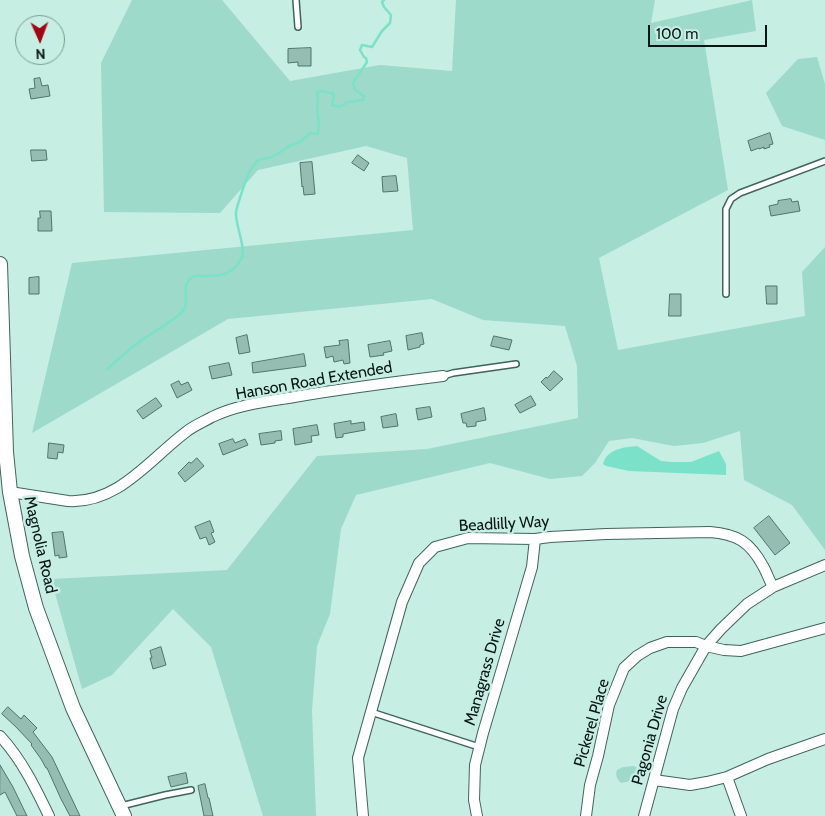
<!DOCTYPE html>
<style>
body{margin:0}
#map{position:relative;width:825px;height:816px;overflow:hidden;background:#c6eee3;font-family:Cabin,sans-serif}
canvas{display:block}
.north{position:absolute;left:15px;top:15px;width:50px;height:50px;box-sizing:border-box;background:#c6eee3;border:1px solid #7a9890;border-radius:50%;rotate:178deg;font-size:14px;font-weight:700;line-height:20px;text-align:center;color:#081713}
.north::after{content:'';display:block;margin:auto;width:18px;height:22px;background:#a20614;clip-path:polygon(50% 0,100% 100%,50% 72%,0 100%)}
.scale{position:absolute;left:648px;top:25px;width:119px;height:22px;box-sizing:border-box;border:2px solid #081713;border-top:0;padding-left:6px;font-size:15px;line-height:18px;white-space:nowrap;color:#081713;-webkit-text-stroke:4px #c6eee3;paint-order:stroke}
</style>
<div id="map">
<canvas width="825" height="816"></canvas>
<div class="north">N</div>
<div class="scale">100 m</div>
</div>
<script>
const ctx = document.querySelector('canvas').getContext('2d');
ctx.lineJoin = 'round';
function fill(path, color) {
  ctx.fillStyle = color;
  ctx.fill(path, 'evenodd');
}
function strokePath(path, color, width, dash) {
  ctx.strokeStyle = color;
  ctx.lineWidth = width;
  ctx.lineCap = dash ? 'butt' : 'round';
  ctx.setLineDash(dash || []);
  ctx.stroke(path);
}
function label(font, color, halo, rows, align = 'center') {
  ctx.font = font + ' Cabin,sans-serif';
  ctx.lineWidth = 5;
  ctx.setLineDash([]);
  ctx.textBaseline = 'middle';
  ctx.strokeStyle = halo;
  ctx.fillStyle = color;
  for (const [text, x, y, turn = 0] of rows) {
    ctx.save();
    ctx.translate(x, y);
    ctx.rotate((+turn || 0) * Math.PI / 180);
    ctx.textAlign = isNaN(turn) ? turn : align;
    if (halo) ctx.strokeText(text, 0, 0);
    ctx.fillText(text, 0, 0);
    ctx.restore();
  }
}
fill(new Path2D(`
 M132,0H222L290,81L380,65L452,71L456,0H655L651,23L752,0L756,31L704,40L728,190L599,258L618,350L805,316L802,272L825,247V550L792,505L744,480L740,431L703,443L674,446L632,438L609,441L595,463L582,476L550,479L490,463L356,495L341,529L330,614L317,646L312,711L316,816H263L211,647L173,609L112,675L82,689L51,579L227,570L317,456L427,449L578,418L577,366L565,326L483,320L432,299L228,319L32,433L72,263L413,230L407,158L366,146L258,170L220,213L104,212L101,63Z
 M817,57L825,84V140L782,126L766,93L798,59Z
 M634,766L639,769L643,776L641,779L621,783C617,779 615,775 617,770L623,767Z`), '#9ddaca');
fill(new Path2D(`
 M637,446L661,461L672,462H691L719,451L726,464V475L629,471L606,466L603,464C607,449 624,447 637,446Z`), '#7be2c9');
strokePath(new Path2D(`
 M107,369C118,360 128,350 139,342C154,331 170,324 183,311C191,302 179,283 193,277C196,275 201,276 205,276C222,276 234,274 242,257C246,247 235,225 236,212C237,206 247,175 251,169C253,166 256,163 258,160L272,157L279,153L289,146L298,143L311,133L318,134L319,124L317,109L318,102L317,92L323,91L334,94L332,105L339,107L348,102L363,100L364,96L355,90L353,83L367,62L366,58L364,57L360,50L362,45L372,47L382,31L390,23L391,15L384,7L382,2L384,0`), '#7be2c9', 2.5);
const building = new Path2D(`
 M311,48V66H298V62L288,63V49Z
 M40,78L42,86L48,85L50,96L31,99L29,89L35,88L34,79Z
 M770,133L773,144L769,145L770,147L764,149V147L759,149V148L751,151L748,141Z
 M31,150H46L47,160L32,161Z
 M358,155L369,163L364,171L352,163Z
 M312,162L315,194L304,195L303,186L302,187L300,163Z
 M396,176L398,191L383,192L382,177Z
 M791,199L792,202L798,201L800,211L771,216L769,206L778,204V201Z
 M40,211H51L52,231H38V218H40Z
 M39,277V294H29V278Z
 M766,286H777V304H767Z
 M670,294H681V316H669Z
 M422,333L424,344L420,345V347L408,350L406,336Z
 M247,335L250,352L239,354L236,338Z
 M494,336L512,340L509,350L491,346Z
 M348,340L350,363L344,364L343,360L334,362L333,356L326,358L324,347L340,345L339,341Z
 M390,341L392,351L383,353L384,355L370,357L368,345Z
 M304,354L306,366L253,373L252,363Z
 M229,363L232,375L212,379L209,367Z
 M554,371L563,379L550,391L541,382L546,377L547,378Z
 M179,381L181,385L188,382L192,390L177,398L171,385Z
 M531,396L536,405L520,413L515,405Z
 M156,398L162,406L143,419L137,411Z
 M430,407L432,417L418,420L416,409Z
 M484,408L486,420L476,422V426L467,427L466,423H463L461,414Z
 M396,414L398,426L383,428L381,417Z
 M351,421V424L364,422L365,430L343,434V437L336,438L334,424Z
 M317,425L319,435L311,436L312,442L295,445L293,429Z
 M281,431L282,440L275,441V443L261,445L259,434Z
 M233,439L235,443L245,439L248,445L223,455L219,444Z
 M49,443L64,445L63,453L58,452L57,459L48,458Z
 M197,458L204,466L185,482L178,473L189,462L191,463Z
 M769,516L790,543L775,555L754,528Z
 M210,521L214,532L211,533L215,542L209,545L206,537L200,539L195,527Z
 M63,532L67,557L59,558V555L55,556L52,533Z
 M161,647L166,665L153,669L150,658H152L150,651Z
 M8,707L21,719L24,715L37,728L33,732L52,757L80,816H70L61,799L47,768H46L41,759L31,745L32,744L16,727L2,714Z
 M0,765L13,787L27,816H17L5,792L0,795Z
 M186,773L188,783L171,787L168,777Z
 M205,784L208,798H209L213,816H204L198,786Z`);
fill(building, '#96bdb2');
strokePath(building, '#50756b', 1);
const lane = new Path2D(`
 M296,0L298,27
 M726,294V209L731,199L740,193L825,161
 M443,376L453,373L516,364
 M371,712L479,747
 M121,806L165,795L191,790`);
const street = new Path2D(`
 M10,492L68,501C118,504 150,459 186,432C193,426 203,422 212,417C238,404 271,401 300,396C347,388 395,382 443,376
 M0,736C22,760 35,787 49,816
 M727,777L741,816
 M654,780L690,785L707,782L727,777L768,759L825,739
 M363,816L358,758L402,602L419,563L435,547L468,538L535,539L550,537L606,534L710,532C737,534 750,542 763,566C767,573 769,580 773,587
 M477,816L474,800L475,765L483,733L532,567L535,539
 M586,816L590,785L598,756L609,705L624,668L637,656L650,648L667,642H696L706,646L724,650L741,651L825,628
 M644,816L673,709L682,688L706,646L721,629L747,604L773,587L825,565`);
const secondary = new Path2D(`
 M0,264L6,452L10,492L22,556L36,608L73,708L124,816`);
strokePath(lane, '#40645b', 8);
strokePath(street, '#40645b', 12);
strokePath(secondary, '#40645b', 16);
strokePath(lane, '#fff', 5);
strokePath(street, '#fff', 10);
strokePath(secondary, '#fff', 14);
label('16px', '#081713', '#c6eee3', [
 ["Hanson Road Extended",314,381,-10],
 ["Beadlilly Way",504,524,-3],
 ["Magnolia Road",40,545,77],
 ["Managrass Drive",485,672,-74],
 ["Pickerel Place",592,723,-74],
 ["Pagonia Drive",650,740,-74]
]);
</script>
